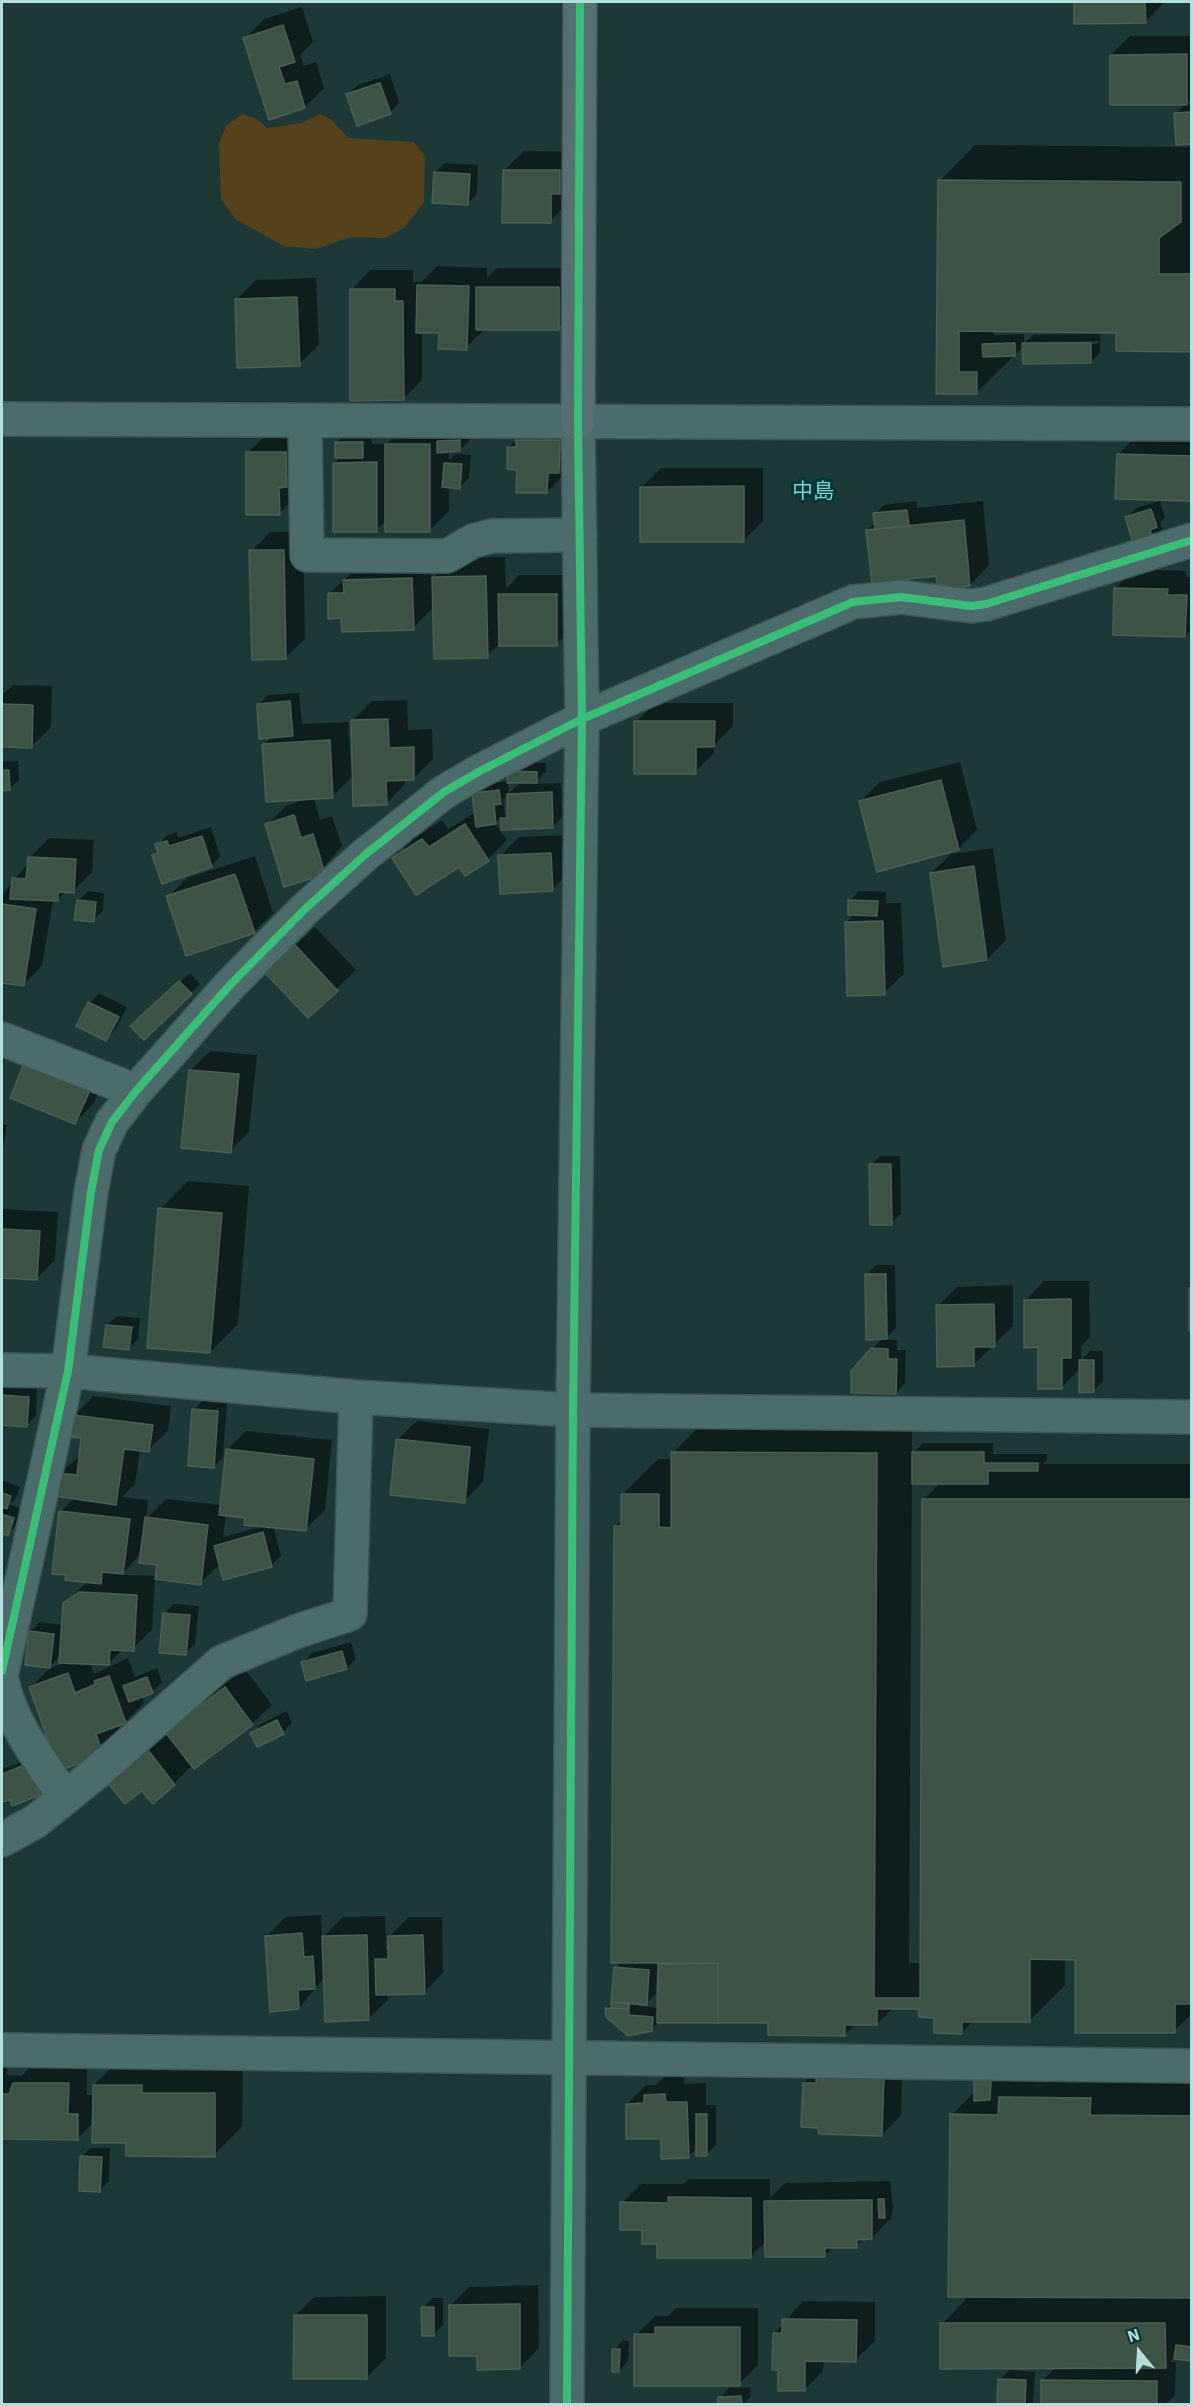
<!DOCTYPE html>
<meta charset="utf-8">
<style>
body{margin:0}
#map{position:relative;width:1193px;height:2406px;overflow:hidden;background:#1e3838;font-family:"IBM Plex Sans",sans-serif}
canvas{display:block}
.frame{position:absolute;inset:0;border:3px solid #b5dddc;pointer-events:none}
.north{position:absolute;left:1109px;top:2322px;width:60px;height:60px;-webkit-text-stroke:4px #043838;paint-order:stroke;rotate:342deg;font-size:16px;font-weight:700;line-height:24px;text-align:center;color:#b5dddc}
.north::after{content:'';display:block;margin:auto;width:21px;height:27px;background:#b5dddc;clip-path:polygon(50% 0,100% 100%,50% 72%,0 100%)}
</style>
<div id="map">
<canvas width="1193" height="2406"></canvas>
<div class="frame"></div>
<div class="north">N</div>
</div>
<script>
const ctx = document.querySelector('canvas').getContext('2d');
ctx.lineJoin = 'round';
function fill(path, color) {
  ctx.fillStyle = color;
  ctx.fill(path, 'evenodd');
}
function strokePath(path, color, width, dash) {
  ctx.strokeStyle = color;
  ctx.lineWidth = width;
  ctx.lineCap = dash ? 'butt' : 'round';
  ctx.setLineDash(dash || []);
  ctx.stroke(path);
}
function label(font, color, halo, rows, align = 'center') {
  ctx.font = font + ' "IBM Plex Sans","Noto Sans JP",sans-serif';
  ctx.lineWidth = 6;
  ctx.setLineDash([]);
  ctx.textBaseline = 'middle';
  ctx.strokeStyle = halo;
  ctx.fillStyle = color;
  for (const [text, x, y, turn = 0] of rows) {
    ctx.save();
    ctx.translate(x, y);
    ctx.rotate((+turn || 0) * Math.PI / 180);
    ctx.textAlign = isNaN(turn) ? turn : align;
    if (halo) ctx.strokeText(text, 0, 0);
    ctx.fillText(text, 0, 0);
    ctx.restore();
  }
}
fill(new Path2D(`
 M242,114L255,118L267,128L301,123L320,114L332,120L348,138L414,142L425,156L424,202L404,228L385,238L351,237L315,249L284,246L235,219L221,199L219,144L226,126Z`), '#56421a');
fill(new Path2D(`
 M1075,2H1164V3L1145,22L1076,23Z
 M302,7L313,42L300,55L304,66L316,62L324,88L305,107L245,39L264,19Z
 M1130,36H1192V98L1186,104H1192V143L1176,114L1186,103L1111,55Z
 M390,74L399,103L390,113L348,94L358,85Z
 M975,145L1192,147V350L1117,331L994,330V335L1024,334V344L1033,335L1100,334V352L1091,362L1024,346L976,393L938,392L940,181ZM1098,341V344L1031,345V342Z
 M524,151L578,152L570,202L550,221L504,170Z
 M445,163L478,165L477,194L468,203L435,172Z
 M437,266L487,268V278L497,268H577V309L558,329H485L466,348L440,332H422V380L403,399L351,290L370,270H413V282H422Z
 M316,278L319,345L299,364L236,300L256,280Z
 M578,422L566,473L547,492L518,468L509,447L528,428Z
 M405,426L469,432V441L460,450L449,451V460L455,454L471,455L469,478L460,487L449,486V511L430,530L386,520L376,531L334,463L341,456L336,443L346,434H371L372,444H387Z
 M305,433L298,494L279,514L247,453L267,434Z
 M1137,435L1192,437V499L1118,455Z
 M661,468H763V521L744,540L642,487Z
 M916,501L917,508L983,501L989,565L970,585L867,530L876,522L875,514L884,505Z
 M1160,501L1165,517L1160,522L1163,532L1154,542L1127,518L1136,508Z
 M303,531L305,639L285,658L251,551L270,532Z
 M505,557L506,589L519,575H575L576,625L556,644H499L487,656L434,607L413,628L343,616L329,594L364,561L431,560L432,579L453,558Z
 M1135,569L1186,571V577H1192V629L1185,636L1115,588Z
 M13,685L52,686L51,727L32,746H2V695Z
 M299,693L302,724L348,722L351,763H354L353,720L372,701L407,700L408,730L432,729L433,759L414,778L405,779V784L386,804L354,775L333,796L314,798L320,820L332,816L342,846L316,876L267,825L286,806L305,799L264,745L272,736L258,705L268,695Z
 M655,703H733V726L714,745V753L695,772L636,722Z
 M18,761L19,780L9,789H2V762Z
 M960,762L977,830L958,849L861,801L880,782Z
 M519,763H546V772L533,784L561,783L562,817L553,827L502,828V817L495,823L507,840L488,859L460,865L394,859L413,839L442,820L448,829L476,812L473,793L483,784L509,781ZM508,782H521L509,793ZM508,794L509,812L505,816L503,800Z
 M211,827L220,856L211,866L154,856L159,851L157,845L166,836L177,832L178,838Z
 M570,835L571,870L552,890L500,856L519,837Z
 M49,838L94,840L92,872L73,891H66L57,900H53L42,966L23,985L2,981V895L29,862V858Z
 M993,848L1006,940L987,959L931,873L951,854Z
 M255,856L273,913L254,932L168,897L187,878Z
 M88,891L104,893L103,911L94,920L78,901Z
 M859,891L886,892V903H901L904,974L884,993L846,923L855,913L850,900Z
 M315,927L356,970L336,989L286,954Z
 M190,973L200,984L144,1038L142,1017Z
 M99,993L127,1007L115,1030L106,1039L78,1026L90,1003Z
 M210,1051L257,1055L249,1132L230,1151L191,1070Z
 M2,1054H4L2,1076Z
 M25,1064L108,1071L94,1103L75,1123Z
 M2,1124L7,1125L2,1152Z
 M880,1156H900L901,1214L891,1223L871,1165Z
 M188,1181L249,1186L238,1324L210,1352L160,1209Z
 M2,1209L58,1212L55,1260L36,1279L2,1277Z
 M876,1265H895L896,1328L885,1339L897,1340V1350H906L905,1383L896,1393L872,1349L884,1337L866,1275Z
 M1044,1281H1089L1090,1337L1081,1346V1360L1090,1351H1103V1381L1093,1391L1081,1368L1062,1387L1039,1346L1025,1301Z
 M1013,1285V1326L974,1364L938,1306L957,1287Z
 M117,1316L140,1318L138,1339L129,1348L107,1325Z
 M2,1385L37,1388L36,1416L26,1425L2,1423Z
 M93,1396L171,1406L168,1431L148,1450L140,1449L135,1484L122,1497L148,1500L146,1519L166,1499L222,1505L227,1450L246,1431L332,1440L325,1510L305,1529L273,1526L281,1556L271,1565L220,1564L200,1583L155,1578L152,1630L133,1649H123L108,1664L90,1663L94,1674L128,1658L135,1677L157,1668L162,1682L152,1692L142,1696L144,1703L125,1722L118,1724L122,1734L102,1753L30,1688L50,1668L67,1662L61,1655L49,1667L30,1632L40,1622L63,1625L64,1604L88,1581L61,1511L74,1498L59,1474L81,1455L83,1437L74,1416ZM226,1514L247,1516L264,1526L223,1537ZM142,1553L158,1563L157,1576L121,1575Z
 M203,1400L227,1402L223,1457L213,1467L194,1410Z
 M708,1417L912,1418V1454L923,1443H993V1454H1047V1460L1043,1464H1192V2014L1174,2031L1077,1958H1065V1985L1029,2021L974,2020L962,2032L920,2008H893L877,2024H855L845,2034L769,2021H660L652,2029L606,2008L613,2002L615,1968L622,1962L615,1526L622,1520V1495L658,1459H672L673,1453ZM912,1483H940L924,1499L921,1963H909ZM657,1970H660L659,2008L638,2006V2002L646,2003L656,1994Z
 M417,1421L489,1429L483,1482L464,1501L397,1440Z
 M2,1480L20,1487L16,1498L9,1504L22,1509L17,1525L7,1534L2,1532Z
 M174,1604L199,1606L195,1644L185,1653L164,1613Z
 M351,1642L356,1659L347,1668L303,1662L312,1653Z
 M245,1669L272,1705L252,1724L194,1767L193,1765L174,1784L129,1763L168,1732L186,1713Z
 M287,1711L292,1723L283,1732L252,1734L261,1724Z
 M37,1756L48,1785L39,1794L2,1801V1769Z
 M321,1915L322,1938L343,1917L385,1916L386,1950L390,1946L389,1937L409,1917H442L443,1973L424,1992L387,1993L388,2000L368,2019L325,1977L299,2008L266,1937L285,1917Z
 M903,2056L901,2115L882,2135L804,2083L823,2064Z
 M122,2057L243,2066L242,2127L214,2155L128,2142L94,2122L77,2139L2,2138V2064H7V2075L22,2076L33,2064L87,2065V2095H94V2085Z
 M985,2071L1192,2080V2360L1175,2357L1170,2362H1176L1175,2395L1166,2404H1042L1043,2380L1056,2367L942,2324L970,2295L951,2115L975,2091V2080Z
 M665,2076H684V2084L706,2083V2105H716V2145L707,2154L698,2147L688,2157L627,2104L646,2085H656Z
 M91,2148H110L109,2181L100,2190L81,2157Z
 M689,2179H770V2198L785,2183L890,2181L893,2207L891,2219L872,2238H865L856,2246H834L825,2255L766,2241L750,2257L659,2242L622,2203L641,2184H683Z
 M538,2285L539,2348L520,2368L479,2354L450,2306L469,2287Z
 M386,2296V2358L367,2377L295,2316L314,2297Z
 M432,2298H443V2325L434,2334L423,2308Z
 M803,2301L875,2302V2341L855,2360H824L823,2371L804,2390L780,2368L774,2334Z
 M676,2308H758V2365L739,2384L636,2335L655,2316H668Z
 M623,2340L629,2341L628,2361L619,2371L614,2350Z
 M1009,2370L1035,2372L1033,2404H999L1000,2380Z
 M750,2387L751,2397L743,2404H720V2398L729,2388Z`), '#0007');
const building = new Path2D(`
 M1074,2H1145L1146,23L1074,24Z
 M283,25L295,62L279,67L285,84L297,81L305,108L269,120L243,38Z
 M1187,54V105H1110V55Z
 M380,83L391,114L357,126L346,94Z
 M1192,112V144L1176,145L1174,113Z
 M503,170H560V194H551V223H502Z
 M434,172L470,174L468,205L432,203Z
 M938,180L1181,182V222L1159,238V274H1192V352L1116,351V333L959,331V372H977V394H936Z
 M417,285L469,286L467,350L438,349L439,333H416Z
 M476,287H559V330H476Z
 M350,289H395V301H403L404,400L350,401Z
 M297,297L300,366L237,368L235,299Z
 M1015,343V356L983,357L982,344Z
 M1022,343H1091V363L1023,364Z
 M460,440V451L437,453V441Z
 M516,440H560L559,473H548L547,493H516L517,470L507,469V447H516Z
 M335,442H363V458H335Z
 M385,444H430V532H385Z
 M246,452H286L287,487L279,488L280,515H246Z
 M1117,454L1192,456V501L1115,499Z
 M377,462V532H333V463Z
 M444,463L462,464L460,489L442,487Z
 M744,486V542H640V487Z
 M1151,509L1157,527L1150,530L1155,543L1135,549L1125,517Z
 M907,510L909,526L875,529L873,513Z
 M964,520L970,586L938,589L936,576L872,583L866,530Z
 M249,550H284L286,659L252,660Z
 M486,576L488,658L434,659L432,577Z
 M412,578L414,630L342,632L341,618L328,619V593H344L343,580Z
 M1114,588L1168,589L1167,595H1187L1185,637L1113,635Z
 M498,594H557V646H499Z
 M290,701L293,736L259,739L257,704Z
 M2,704L33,705L32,748L2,747Z
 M388,719L389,748L414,747V780L386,781L387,805L353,806L351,720Z
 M634,721H715L714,747H696V774H634Z
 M330,740L333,798L266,802L262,744Z
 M2,770H9L10,790L2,791Z
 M508,771L537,772V783H507Z
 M941,780L959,850L877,872L859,801Z
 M499,790L501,804L494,805L496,824L476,827L472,793Z
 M552,792L553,828L501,830L500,818H507V794Z
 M294,815L301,838L313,834L323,867L316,877L284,887L265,824Z
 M465,824L489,861L465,876L459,867L416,895L392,858L422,839L429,847Z
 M202,836L212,867L162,884L152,855L158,853L155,844L167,841L169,846Z
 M551,853L553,891L500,894L498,855Z
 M28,857L76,859L74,893L58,892V901L10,899L12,878L26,879Z
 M974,866L987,960L943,967L930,873Z
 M235,874L255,933L186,956L166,896Z
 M77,900L96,902L94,922L74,920Z
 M848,900L878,901L877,916L848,915Z
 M2,904L36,909L24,986L2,983Z
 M883,921L885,995L847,996L845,922Z
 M295,945L338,991L308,1018L265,973Z
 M179,981L192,994L144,1040L130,1026Z
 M88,1002L119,1017L106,1041L76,1026Z
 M24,1063L90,1090L75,1124L10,1098Z
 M189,1070L239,1074L231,1153L181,1148Z
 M869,1164H891L892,1225H870Z
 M158,1208L222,1213L210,1353L147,1348Z
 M2,1229L40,1231L37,1280L2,1278Z
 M865,1274H886L887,1339L866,1340Z
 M1189,1288H1192V1331H1189Z
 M1071,1299V1358H1062V1389H1038V1347L1024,1348V1300Z
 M994,1304L995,1347H974V1366L937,1367L936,1305Z
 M106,1325L132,1327L129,1350L103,1347Z
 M871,1348L888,1349V1359H897L896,1394L851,1393V1371Z
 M1079,1360H1094V1392L1079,1393Z
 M2,1395L29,1397L27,1427L2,1425Z
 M192,1409L218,1411L214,1468L188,1466Z
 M73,1415L153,1425L149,1452L124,1449L116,1505L55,1496L58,1473L77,1475L81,1438L69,1437Z
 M396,1439L470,1447L465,1503L390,1495Z
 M226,1449L314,1459L306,1531L244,1525L245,1518L219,1515Z
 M671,1452L877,1453L874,1998H920L922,1499H1192V2004H1175V2033H1075V1960L1030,1959V2022H962V2034L934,2033V2018L919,2017L918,2009H877V2025H845V2036L768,2035V2023H718V1963H611L614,1526H621V1494H659V1527L671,1528Z
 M912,1452H984V1463H1038V1471H988V1484H912Z
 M2,1493L11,1496L7,1509L2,1507Z
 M59,1511L130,1519L123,1574L102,1572L101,1584L65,1580L66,1575L52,1574Z
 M2,1514L14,1518L8,1536L2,1534Z
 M145,1517L208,1525L201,1585L155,1579L157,1565L139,1563Z
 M263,1532L272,1567L223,1580L214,1546Z
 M79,1592L137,1595L134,1651L110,1650L109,1665L59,1663L63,1603Z
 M163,1613L190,1615L186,1655L159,1653Z
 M29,1631L54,1634L50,1668L25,1665Z
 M342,1651L347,1669L306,1681L301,1662Z
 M68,1673L75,1693L96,1684L94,1681L109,1676L126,1723L96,1734L103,1754L59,1771L29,1687Z
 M147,1677L153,1693L129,1702L123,1686Z
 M225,1687L253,1725L194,1769L165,1732Z
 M277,1720L284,1734L257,1747L250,1733Z
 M148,1750L175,1785L153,1804L142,1791L125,1804L107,1782Z
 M27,1764L40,1795L12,1806L10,1800L2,1802V1774Z
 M302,1933L304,1957L313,1956L315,1989L298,1990L299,2009L270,2012L265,1936Z
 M367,1935L369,2020L325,2022L322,1936Z
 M423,1935L425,1994L376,1995L375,1959H388V1936Z
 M718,1963V2023H657L658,1964Z
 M614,1967L649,1970L647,2005L611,2002Z
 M611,2002L629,2003V2009L611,2008Z
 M605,2008L629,2009V2015L653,2017L652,2031L628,2036L606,2017Z
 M816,2073L884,2075L882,2136L819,2134L818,2128L801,2127L803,2083H816Z
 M974,2080H991L990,2100L974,2101Z
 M13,2083H69L68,2114H78V2140L2,2139V2094H9Z
 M93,2085H142V2093H215V2157L126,2156V2143H92Z
 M665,2094L666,2102H687L689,2158L661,2159V2139H626V2104L644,2103V2095Z
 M999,2097L1091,2098L1090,2115L1192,2116V2298L948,2297L950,2114L998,2115Z
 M696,2114H707V2156H696Z
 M80,2156L102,2157L100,2192L79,2191Z
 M668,2197L751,2198V2258H657V2244H642V2230H620V2202L668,2203Z
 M878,2199H884L885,2218H879Z
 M872,2200V2239L857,2240V2248H825V2257H765L764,2201Z
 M520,2304V2369L477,2370V2356H449V2305Z
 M421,2307H434V2336H422Z
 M294,2315H367V2379H293Z
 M782,2319L857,2320L856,2362L805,2361V2391H778V2370H772L773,2333H782Z
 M940,2323H1165L1166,2368L940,2369Z
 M655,2327H740V2386H634V2334H655Z
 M1176,2345L1192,2347V2361L1174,2359Z
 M612,2349H620L619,2372H612Z
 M998,2379L1026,2380L1025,2404H997Z
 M1041,2380L1157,2381V2404H1041Z
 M741,2396L742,2404H718V2397Z`);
fill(building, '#3d5144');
strokePath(building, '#4c5d54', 1.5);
const street = new Path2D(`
 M2,419L1192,424
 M305,421L307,555L447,556L473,541L491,536L580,535
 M2,1039L136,1091
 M2,1370L68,1371L356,1397L573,1410L1192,1417
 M2,1671L68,1371L91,1192L99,1150L112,1122L136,1091L230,985L305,909L366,854L444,792L480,771L582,719L853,602L901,597L971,606L986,604L1192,540
 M2,1681C11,1724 41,1761 65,1798
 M2,1840L36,1821L97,1772L222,1662L298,1631L350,1614L356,1397
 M2,2050L1192,2066
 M567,2404L573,1410L582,719L578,423`);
const secondary = new Path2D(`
 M578,423L580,2`);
strokePath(street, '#3e5454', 36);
strokePath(secondary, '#3e5454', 36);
strokePath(street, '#4c6b6b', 33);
strokePath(secondary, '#556f72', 33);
strokePath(new Path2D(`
 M2,1671L68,1371L91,1192L99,1150L112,1122L136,1091L230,985L305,909L366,854L444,792L480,771L582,719L853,602L901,597L971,606L986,604L1192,540
 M567,2404L573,1410L582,719L578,423L580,2`), '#3abd76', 8);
label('21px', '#7bd1d1', '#043838', [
 ["中島",813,492]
]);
</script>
